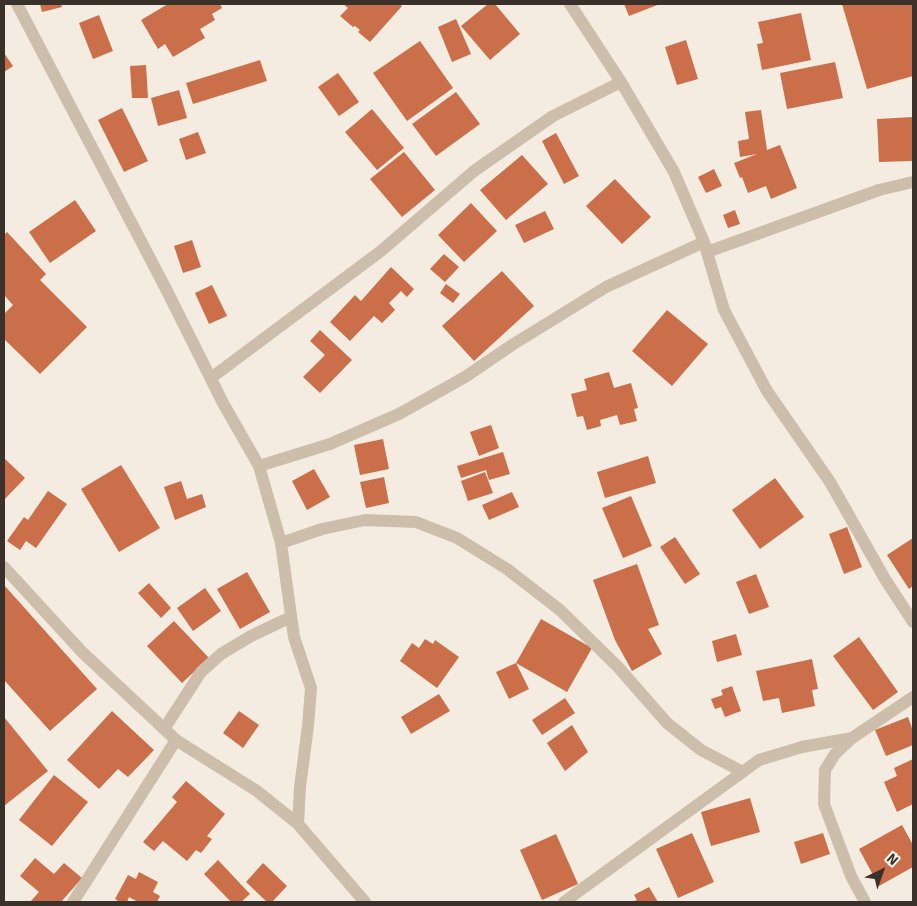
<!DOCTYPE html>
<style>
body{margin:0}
#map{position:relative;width:917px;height:906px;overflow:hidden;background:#f4ece0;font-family:Signika,sans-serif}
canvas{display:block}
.frame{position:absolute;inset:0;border:5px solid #3b312b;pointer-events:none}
.north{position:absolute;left:857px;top:846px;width:50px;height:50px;-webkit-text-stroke:4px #fbf5ed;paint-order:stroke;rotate:42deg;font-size:14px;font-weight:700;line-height:20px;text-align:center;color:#3b312b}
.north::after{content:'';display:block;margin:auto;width:18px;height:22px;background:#3b312b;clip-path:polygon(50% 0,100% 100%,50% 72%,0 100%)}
</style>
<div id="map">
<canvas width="917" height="906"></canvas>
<div class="frame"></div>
<div class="north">N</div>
</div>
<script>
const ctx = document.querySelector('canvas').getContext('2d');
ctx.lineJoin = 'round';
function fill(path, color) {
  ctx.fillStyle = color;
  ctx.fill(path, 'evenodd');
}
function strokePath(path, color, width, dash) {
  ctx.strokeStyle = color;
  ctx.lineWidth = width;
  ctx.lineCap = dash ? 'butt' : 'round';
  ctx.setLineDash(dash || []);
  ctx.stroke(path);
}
fill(new Path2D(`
 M40,4H61L62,7L42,12Z
 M168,4H220L222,8L212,14L215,20L200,29L205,38L173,57L165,44L158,49L141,20Z
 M343,4H399L402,6L370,42L358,32L360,30L355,26L353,27L340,16L348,8Z
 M488,4H495L520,34L490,60L461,26Z
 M624,4H660L629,16Z
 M842,4H913V76L867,89Z
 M801,13L811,60L762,70L757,44L763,43L758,22Z
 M99,15L113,51L93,59L79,23Z
 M456,19L471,54L452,62L438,27Z
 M686,40L698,79L677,85L665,47Z
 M420,41L453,88L407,121L373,73Z
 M4,53L13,66L4,72Z
 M260,60L267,81L193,104L186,83Z
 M835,62L843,98L787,109L780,73Z
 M146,65L148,98H132L130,66Z
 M338,73L359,102L339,116L318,87Z
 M179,90L187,118L158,126L151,98Z
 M456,92L480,124L436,156L412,124Z
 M122,108L148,161L124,172L98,120Z
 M372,109L404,148L377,170L345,132Z
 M761,110L767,150L780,145L797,188L771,199L766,186L748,193L742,177L740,178L734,163L757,154L740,157L738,141L749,139L745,112Z
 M913,117V161L879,162L877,119Z
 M198,132L206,153L186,160L179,139Z
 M556,133L579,176L564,184L542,141Z
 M404,152L435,190L402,217L370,179Z
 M522,155L548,184L506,220L480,190Z
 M714,169L722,186L706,193L698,177Z
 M615,179L651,217L622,244L586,206Z
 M75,200L96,231L50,263L29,232Z
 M471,203L497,231L464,262L438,235Z
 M735,210L740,224L728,228L723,215Z
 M545,211L554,229L524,243L515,225Z
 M7,232L46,274L40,280L87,327L40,374L4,339V314L13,305L4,295V235Z
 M192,240L201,267L183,273L174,246Z
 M444,254L459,267L445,282L430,269Z
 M391,267L414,289L407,297L401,291L389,303L395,310L382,323L374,316L350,341L330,322L355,295L361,301Z
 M502,271L534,306L474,361L442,326Z
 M446,284L460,294L453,303L440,293Z
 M212,285L227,316L209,324L195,293Z
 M667,310L708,344L672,386L632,351Z
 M320,330L352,360L320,393L303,377L325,355L310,341Z
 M609,372L614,388L631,383L638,408L634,409L637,421L620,425L617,415L600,420L601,426L587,430L583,416L577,417L571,394L587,390L584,379Z
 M491,425L499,448L479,456L470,432Z
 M383,439L389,469L360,475L354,445Z
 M503,452L510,474L489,480L486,470L461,478L457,466Z
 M648,456L656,483L605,498L597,472Z
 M4,458L25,478L4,500Z
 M121,465L160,528L119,552L81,489Z
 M314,469L330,497L307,510L292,481Z
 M485,472L493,493L468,501L461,481Z
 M384,477L389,503L366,508L360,482Z
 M775,478L804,517L760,549L732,510Z
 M181,481L187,499L202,494L206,507L175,520L164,487Z
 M48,491L67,504L36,548L26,541L20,550L7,541L24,517L28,520Z
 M512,492L519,507L489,520L482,505Z
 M631,496L652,546L623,558L602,508Z
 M847,527L862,567L844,574L829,534Z
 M675,537L700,574L685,584L660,547Z
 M913,538V586L909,589L887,555Z
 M637,564L659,625L648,629L662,654L632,671L615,640L593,580Z
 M247,572L270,612L240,629L217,589Z
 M756,574L769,607L749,614L736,582Z
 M149,583L171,608L161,618L138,593Z
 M4,585L97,689L50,731L4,680Z
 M205,588L221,611L193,631L177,608Z
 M541,619L592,648L567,692L516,663Z
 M174,621L209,658L182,683L147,646Z
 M736,634L742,655L717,662L712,641Z
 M859,637L898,692L873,710L833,656Z
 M425,639L433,644L435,640L459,657L437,688L400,661L412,643L419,648Z
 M812,659L818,689L812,690L815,706L782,713L779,698L763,701L756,671Z
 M516,663L529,689L509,699L496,672Z
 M732,686L741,711L725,717L721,707L715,709L711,699L723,695L721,690Z
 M439,694L450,711L411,734L401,717Z
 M565,698L575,713L542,735L532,720Z
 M112,711L154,750L128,777L118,769L99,789L67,760Z
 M239,711L259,725L243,748L223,733Z
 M4,717L48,771L4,806Z
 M908,717L913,731V745L886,756L875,730Z
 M572,725L588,752L565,771L547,743Z
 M913,759V804L897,812L884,782L897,776L894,768Z
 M54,775L88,802L52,846L19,820Z
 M186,781L225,814L207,836L212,839L201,853L196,850L187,861L163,841L154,851L143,842L177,802L172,797Z
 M750,798L760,832L711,846L701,812Z
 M902,825L913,845V867L879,886L859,849Z
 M692,833L714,882L678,898L656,849Z
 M823,833L830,854L801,864L794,842Z
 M556,834L578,884L542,900L520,850Z
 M35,858L54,874L64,863L82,878L61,902H30L39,892L20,876Z
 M218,860L250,894L241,902H231L204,874Z
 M263,863L287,886L272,902H267L246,882Z
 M139,872L158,882L153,892L160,896L157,902H138L129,897L127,902H120L115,899L128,875L136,879Z
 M649,887L658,902H632L637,900L634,895Z`), '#ca6f49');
strokePath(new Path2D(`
 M17,4L166,289L223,403L259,466L281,543L294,637L311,688L308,726L300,787L298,824
 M570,4L621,82L674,172L704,242L724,310L767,391L830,482L885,579L913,622
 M707,252L879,190L913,182
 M211,378L381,251L474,171L553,116L621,82
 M259,466L330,444L399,414L465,377L512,345L606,287L704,242
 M281,543L322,529L365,520L416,522L457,538L507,569L560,610L618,667L667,723L701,750L743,772
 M4,567L82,652L176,740L257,791L298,824L365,902
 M164,729L201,672L221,654L251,636L291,617
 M73,902L176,740
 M564,902L759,760L802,747L852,738
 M865,902L851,876L824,804L825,770L835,754L852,738L913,697`), '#cdbdab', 12);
</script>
